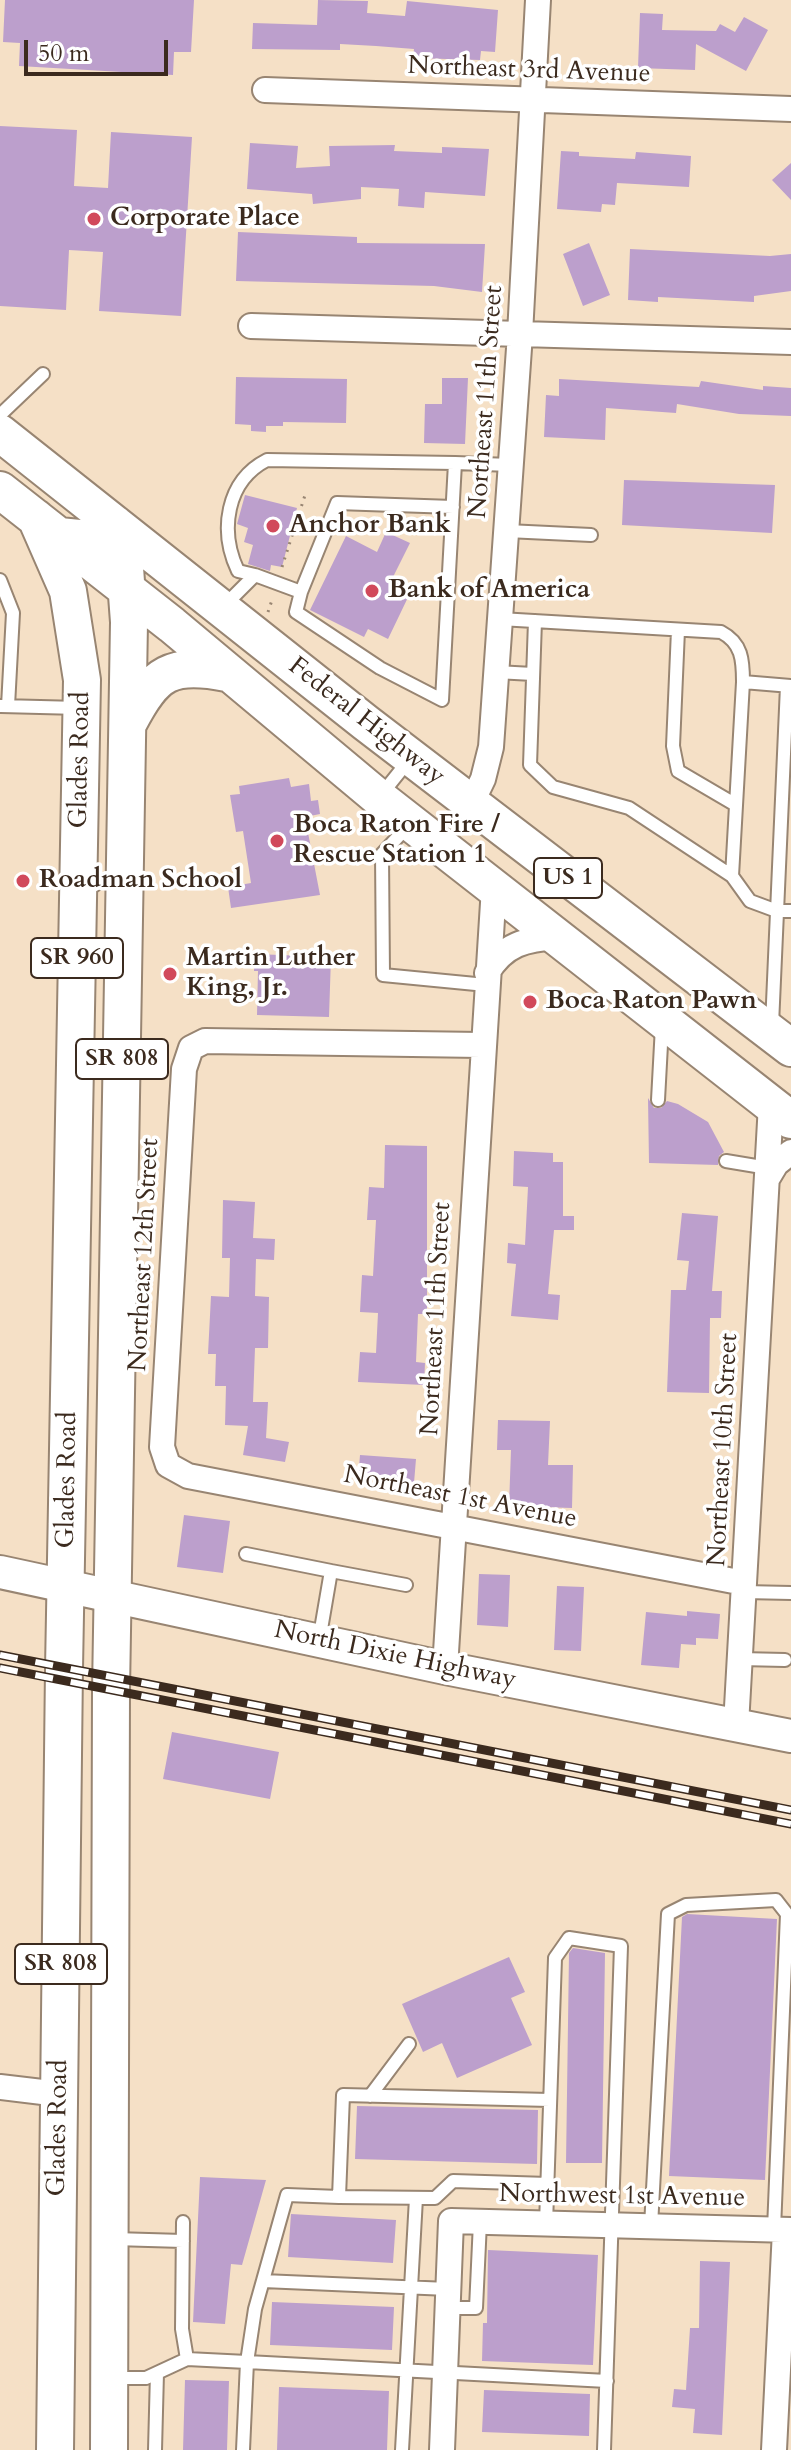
<!DOCTYPE html>
<style>
body{margin:0}
#map{position:relative;width:791px;height:2450px;overflow:hidden;background:#f5e0c6;font-family:Cardo,serif}
canvas{display:block}
.scale{position:absolute;left:24px;top:40px;width:144px;height:36px;box-sizing:border-box;border:4px solid #3b2a1e;border-top:0;padding-left:10px;font-size:24px;line-height:28px;white-space:nowrap;color:#3b2a1e;-webkit-text-stroke:6px #fff;paint-order:stroke}
</style>
<div id="map">
<canvas width="791" height="2450"></canvas>
<div class="scale">50 m</div>
</div>
<script>
const ctx = document.querySelector('canvas').getContext('2d');
ctx.lineJoin = 'round';
function fill(path, color) {
  ctx.fillStyle = color;
  ctx.fill(path, 'evenodd');
}
function strokePath(path, color, width, dash) {
  ctx.strokeStyle = color;
  ctx.lineWidth = width;
  ctx.lineCap = dash ? 'butt' : 'round';
  ctx.setLineDash(dash || []);
  ctx.stroke(path);
}
function label(font, color, halo, rows, align = 'center') {
  ctx.font = font + ' Cardo,serif';
  ctx.lineWidth = 7;
  ctx.setLineDash([]);
  ctx.textBaseline = 'middle';
  ctx.strokeStyle = halo;
  ctx.fillStyle = color;
  for (const [text, x, y, turn = 0] of rows) {
    ctx.save();
    ctx.translate(x, y);
    ctx.rotate((+turn || 0) * Math.PI / 180);
    ctx.textAlign = isNaN(turn) ? turn : align;
    if (halo) ctx.strokeText(text, 0, 0);
    ctx.fillText(text, 0, 0);
    ctx.restore();
  }
}
fill(new Path2D(`
 M5,0H194L191,52H174L173,75L19,66L20,43L3,42Z
 M318,0L368,1L367,13L405,16L407,1L498,10L495,52L481,51L480,60L413,58L414,49L376,46L340,44V50L252,49L253,23L317,25Z
 M640,13L663,14L662,30L716,31L720,24L735,32L744,17L768,30L746,71L696,44L695,70L638,68Z
 M0,126L77,130L74,186L108,188L111,132L192,137L181,316L99,311L103,252L69,250L66,310L0,306Z
 M250,143L298,146L296,168L330,166L329,146L395,145L394,151L442,153V147L489,149L485,196L425,192L424,208L398,206L399,189L361,187V199L313,204L312,194L247,189Z
 M561,151L579,152V156L635,159L636,152L691,156L689,187L617,183L615,205L602,204L601,212L557,209Z
 M791,163V200L772,180Z
 M238,232L357,237V243L485,244L482,292L434,286L236,281Z
 M589,243L610,295L583,306L563,254Z
 M630,249L770,256L791,254V291L754,296V302L658,297V302L628,300Z
 M236,377L347,379L346,423L283,422V426H266V432L251,431V425L235,424Z
 M442,378H468L465,444L424,443L425,404H442Z
 M559,379L699,387L701,381L763,390V386L791,388V416L739,414L677,404L676,413L606,408L605,440L544,437L546,395L559,396Z
 M624,480L775,485L772,533L622,525Z
 M245,495L297,508L282,567L271,565L270,571L248,564L253,545L244,542L248,528L237,524Z
 M386,532L410,543L392,579L412,589L388,639L368,629L364,637L310,610L346,536L377,552Z
 M289,778L291,787L309,784L311,801L318,800L320,814L305,817L320,895L231,908L228,887L251,883L243,831L236,832L230,795L240,794L239,786Z
 M255,954L331,957L329,1017L257,1015L258,971H254Z
 M648,1098L654,1108H661L667,1101L678,1104L708,1122L724,1152L719,1156L718,1165L649,1163Z
 M385,1145L427,1146V1314H418L416,1362L425,1363L424,1385L358,1382L360,1352L376,1353L378,1313L360,1312L362,1275L373,1276L376,1220H367L369,1187L384,1188Z
 M514,1151L553,1153V1162H563V1216H574V1230H554L548,1294L560,1295L558,1320L511,1316L516,1264L507,1263L508,1243L525,1245L528,1187L513,1186Z
 M223,1200L255,1202L253,1238L275,1239L274,1260L256,1259L255,1296L269,1297L268,1348H255L253,1402H268L266,1438L289,1442L285,1462L243,1455L248,1426L225,1425L226,1386H215L216,1354H208L211,1296L229,1297L230,1258H222Z
 M682,1213L718,1216L712,1291H722L721,1318H710L709,1393L667,1392L671,1290H686L689,1261L677,1260Z
 M498,1420L550,1421L548,1465H573L572,1508L509,1506L511,1450H497Z
 M360,1455L416,1459L414,1483L358,1479Z
 M184,1515L230,1521L223,1573L177,1567Z
 M479,1574L510,1575L508,1627L477,1625Z
 M557,1586L584,1587L581,1651L554,1650Z
 M687,1611L720,1614L718,1639L696,1638V1645L681,1644L679,1668L641,1665L646,1612L687,1616Z
 M172,1732L279,1752L270,1799L163,1779Z
 M687,1914L777,1919L765,2180L669,2176L682,1917Z
 M573,1948L605,1953L602,2163H566L569,1953Z
 M509,1957L525,1992L511,1998L532,2045L457,2078L442,2043L423,2052L402,2004Z
 M357,2106L538,2110L537,2164L355,2159Z
 M200,2177L266,2180L242,2265L231,2264L225,2324L193,2322Z
 M291,2214L396,2220L393,2263L288,2257Z
 M488,2250L598,2255L593,2365L482,2361L483,2323H487Z
 M700,2261L730,2262L722,2435L693,2433L695,2409L672,2407L674,2389L686,2390L690,2328H699Z
 M272,2302L394,2307L392,2350L270,2345Z
 M185,2380L229,2381L227,2450H183Z
 M279,2387L389,2391L387,2450H277Z
 M484,2390L590,2394L589,2436L482,2432Z`), '#bc9fcc');
const lane = new Path2D(`
 M0,415L43,374
 M507,531L591,535
 M255,575L238,571C219,531 226,481 267,460L455,463
 M0,580L13,613L8,706
 M301,592L337,503L453,507
 M224,606L255,575L301,592L296,612L380,668L442,700L455,463L511,465
 M500,619L721,632C742,643 743,660 743,682L791,686
 M535,621L530,765L553,787L629,808L732,876L750,901L777,911H791
 M678,630L673,746L678,771L736,805
 M496,672L533,674
 M1,706L79,708
 M381,795L409,760
 M409,825L382,854L383,975L486,985
 M732,876L743,682
 M84,892L99,882L122,878
 M772,1025L787,686
 M658,1100L662,1026
 M726,1161L768,1168
 M246,1554L331,1571L319,1641
 M331,1571L406,1585
 M744,1592L791,1593
 M740,1659L785,1660
 M370,2096L409,2044
 M548,2184L453,2181L435,2198L339,2197L343,2095L550,2100
 M339,2197L287,2195L255,2309L247,2362L607,2381
 M183,2222L182,2329L187,2359
 M546,2224L555,1958L569,1938L621,1946L604,2450
 M651,2226L668,1914L686,1905L776,1900L787,1914L774,2229
 M114,2239L183,2241
 M263,2281L448,2289
 M448,2308H476L480,2222
 M114,2378H146L187,2359L247,2362L243,2450
 M155,2450L157,2373
 M402,2450L416,2198`);
const street = new Path2D(`
 M265,90L791,109
 M251,326L791,342
 M471,804L483,779L491,747L520,334L538,0
 M487,973C504,944 526,939 558,937
 M481,1045L205,1041L191,1048L184,1069L162,1447L168,1465L188,1476L744,1583
 M767,1179L776,1164L791,1152
 M445,1668L494,887
 M736,1725L771,1104
 M0,2087L59,2094
 M442,2450L451,2221L791,2230
 M774,2450L785,2230`);
const secondary = new Path2D(`
 M0,1572L445,1668L791,1736`);
const primary = new Path2D(`
 M0,433L366,723L791,1048
 M0,490L172,625L379,798L791,1120
 M36,518L68,591L82,680L64,1668L55,2450
 M59,536L89,539L115,524L125,568L129,622L111,1690L109,2450
 M129,722C155,672 171,662 227,673`);
strokePath(lane, '#988572', 16);
strokePath(street, '#988572', 28);
strokePath(secondary, '#988572', 36);
strokePath(primary, '#988572', 40);
strokePath(new Path2D(`
 M282,567L306,492
 M268,612L273,597`), '#988572', 3, [2, 6]);
strokePath(lane, '#fff', 12);
strokePath(street, '#fff', 24);
strokePath(secondary, '#fff', 32);
strokePath(primary, '#fff', 36);
const rail = new Path2D(`
 M0,1655L791,1810
 M0,1668L791,1824`);
strokePath(rail, '#3b2a1e', 9);
strokePath(rail, '#fff', 6, [18]);
for (const [x, y, r, color] of [
 [94,219,8,"#d1495b"],
 [273,526,8,"#d1495b"],
 [372,591,8,"#d1495b"],
 [277,841,8,"#d1495b"],
 [23,881,8,"#d1495b"],
 [170,974,8,"#d1495b"],
 [530,1002,8,"#d1495b"]
]) {
  const dot = new Path2D();
  dot.arc(x, y, r, 0, 2 * Math.PI);
  ctx.fillStyle = color;
  ctx.fill(dot);
  strokePath(dot, '#fff', 3);
}
for (const [x, y, w] of [
 [568,878,68],
 [77,958,92],
 [122,1059,92],
 [61,1964,92]
]) {
  const box = new Path2D();
  box.roundRect(x - w / 2, y - 20, w, 40, 6);
  ctx.fillStyle = '#fff';
  ctx.fill(box);
  strokePath(box, '#3b2a1e', 2);
}
label('bold 24px', '#3b2a1e', null, [
 ["US 1",568,878],
 ["SR 960",77,958],
 ["SR 808",122,1059],
 ["SR 808",61,1964]
]);
label('26px', '#3b2a1e', '#fff', [
 ["Northeast 3rd Avenue",529,71,2],
 ["Northeast 11th Street",487,402,-86],
 ["Federal Highway",366,722,38],
 ["Glades Road",81,760,-89],
 ["Northeast 12th Street",145,1255,-87],
 ["Northeast 11th Street",437,1319,-87],
 ["Northeast 10th Street",724,1450,-87],
 ["Glades Road",68,1480,-89],
 ["Northeast 1st Avenue",460,1498,11],
 ["North Dixie Highway",395,1656,12],
 ["Glades Road",59,2128,-89],
 ["Northwest 1st Avenue",622,2197,1]
]);
label('bold 26px', '#3b2a1e', '#fff', [
 ["Corporate Place",110,219],
 ["Anchor Bank",289,526],
 ["Bank of America",388,591],
 ["Boca Raton Fire /",293,826],
 ["Rescue Station 1",293,856],
 ["Roadman School",39,881],
 ["Martin Luther",186,959],
 ["King, Jr.",186,989],
 ["Boca Raton Pawn",546,1002]
], 'left');
</script>
